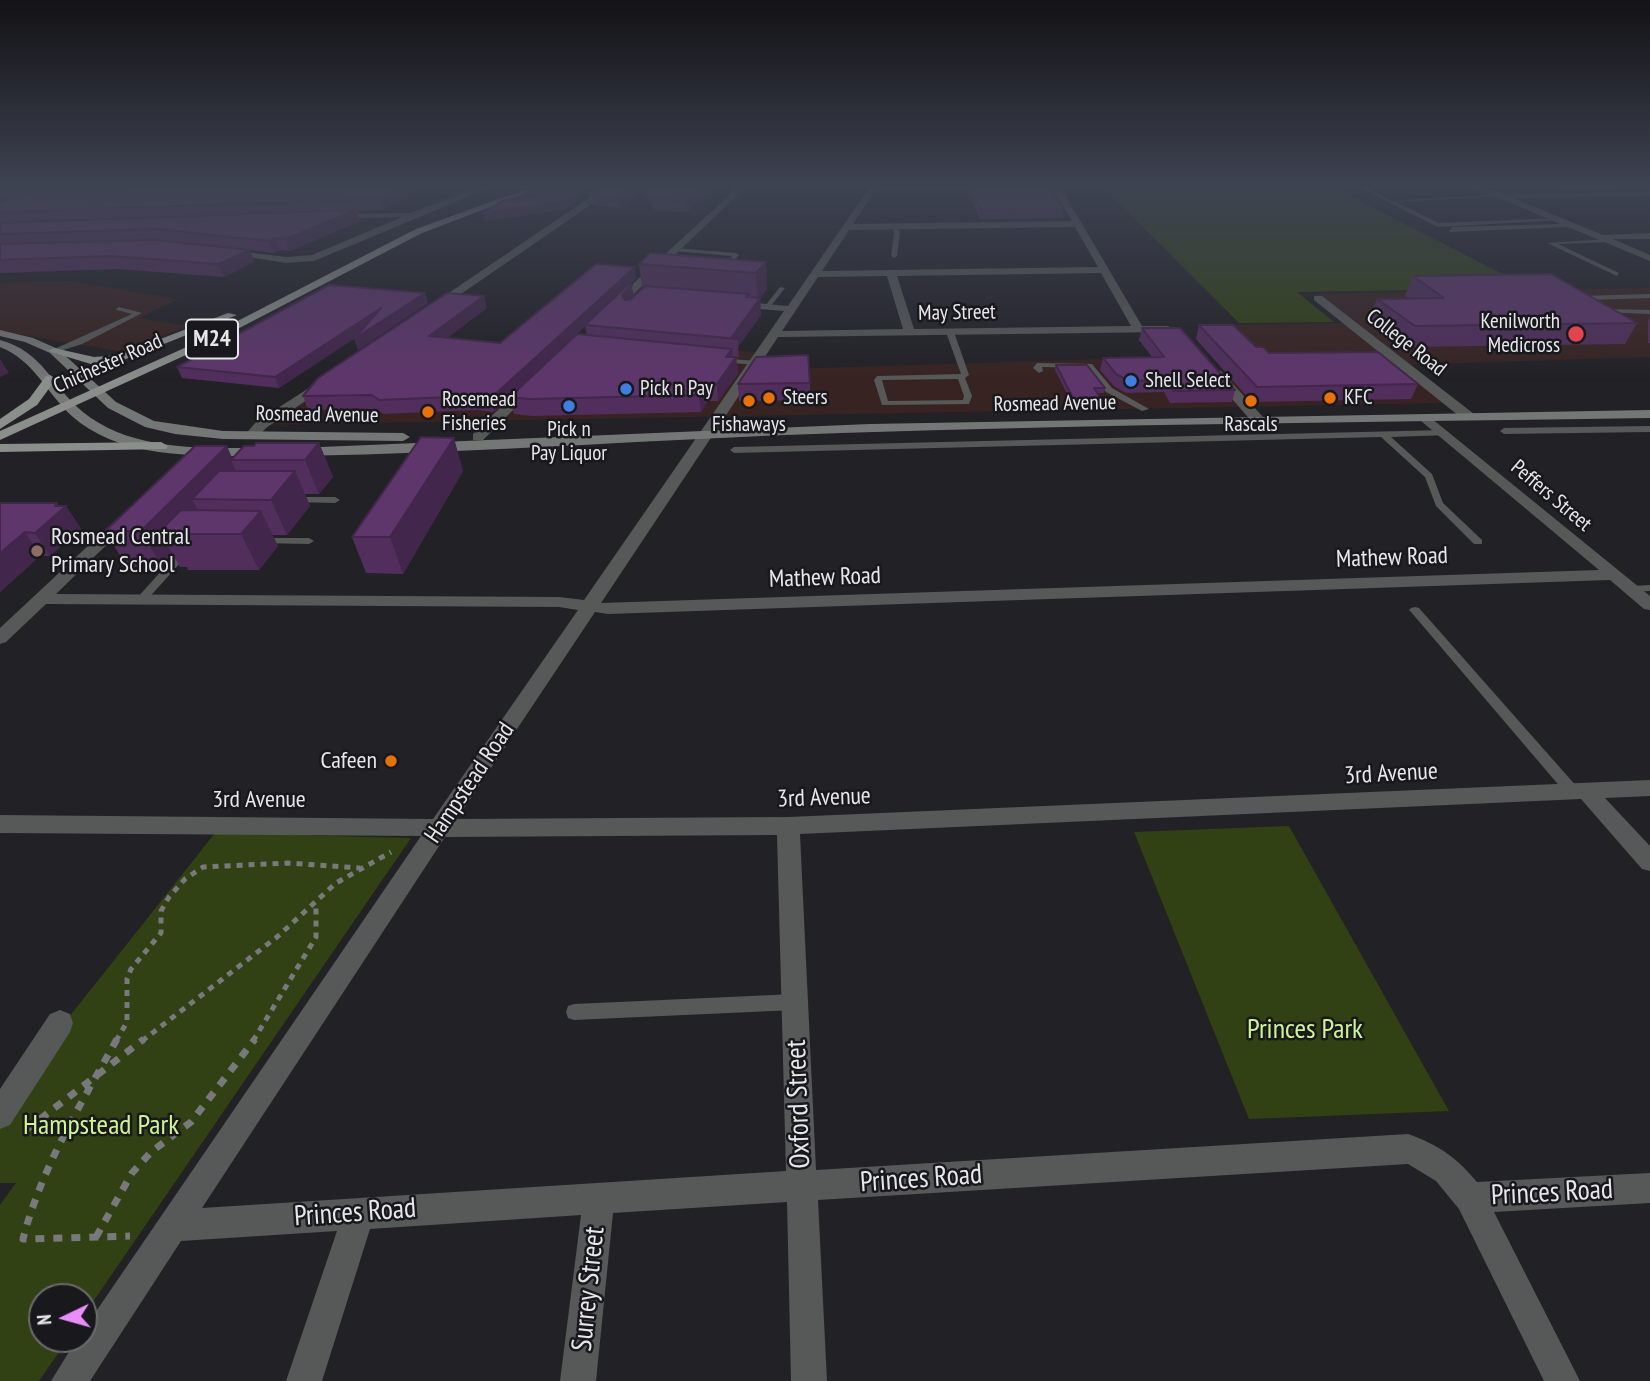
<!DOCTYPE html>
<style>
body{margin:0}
#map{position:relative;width:1650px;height:1381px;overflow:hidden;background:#222126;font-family:"PT Sans Narrow",sans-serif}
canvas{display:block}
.north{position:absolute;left:28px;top:1283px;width:70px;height:70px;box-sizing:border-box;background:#18181d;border:2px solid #6b6b6f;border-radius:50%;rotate:265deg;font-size:19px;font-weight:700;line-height:28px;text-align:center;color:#e7e7ea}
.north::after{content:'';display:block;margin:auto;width:24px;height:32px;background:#eb8dfc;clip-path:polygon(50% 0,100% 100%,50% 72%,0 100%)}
</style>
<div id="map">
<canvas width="1650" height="1381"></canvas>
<div class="north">N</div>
</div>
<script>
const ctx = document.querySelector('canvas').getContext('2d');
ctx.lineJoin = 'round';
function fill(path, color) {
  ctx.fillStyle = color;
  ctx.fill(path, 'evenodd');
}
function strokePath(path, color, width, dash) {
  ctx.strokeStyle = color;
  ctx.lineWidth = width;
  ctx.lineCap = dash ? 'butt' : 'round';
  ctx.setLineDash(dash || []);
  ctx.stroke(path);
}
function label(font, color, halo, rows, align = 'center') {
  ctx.font = font + ' "PT Sans Narrow",sans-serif';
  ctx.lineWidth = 5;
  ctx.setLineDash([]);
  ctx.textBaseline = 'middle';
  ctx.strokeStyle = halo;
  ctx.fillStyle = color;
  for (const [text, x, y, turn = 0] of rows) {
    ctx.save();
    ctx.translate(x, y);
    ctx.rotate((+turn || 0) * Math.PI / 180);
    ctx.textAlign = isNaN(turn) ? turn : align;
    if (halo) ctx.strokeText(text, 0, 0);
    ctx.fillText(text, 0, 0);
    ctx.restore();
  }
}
fill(new Path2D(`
 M70,281L178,299L139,318L187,326L124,352L0,331V283Z
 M1650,288V357L1404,365L1451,403L261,425L347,367L733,350L762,353L752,370L1141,358L1156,375L1280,373L1234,325L1349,323L1313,294Z`), '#372321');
fill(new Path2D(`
 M1104,188H1334L1530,288L1297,292L1334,322L1239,323Z
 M1289,826L1449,1111L1249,1119L1134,832Z
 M215,833L411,838L84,1315V1297H42V1339H68L39,1381H0V1205L16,1183H0V1104Z`), '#314113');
strokePath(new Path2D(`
 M116,1041L127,1022V979L131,969L161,933V911L169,897L185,879L203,867L288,863L360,868
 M142,1041L277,937L336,883L391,852
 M253,1041L316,937V903`), '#79797d', 5, [6, 6]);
strokePath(new Path2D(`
 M117,1039C81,1104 42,1166 23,1239L130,1236
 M26,1130L144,1039
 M96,1237L132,1173L151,1152L191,1122L255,1039`), '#79797d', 7, [9, 9]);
fill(new Path2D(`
 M1360,188H1366L1392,201L1501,194L1504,196L1396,202L1439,223L1559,218L1562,220L1438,227Z
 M1561,188H1626L1563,190Z
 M895,224L900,232L897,256L894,258L891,256L894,232L892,226Z
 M1609,239L1607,242L1558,244L1619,273L1617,276L1547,243Z
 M675,248L736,253L739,255L722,274L719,272L732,256L673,251Z
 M780,287L785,288L770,307H766L765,306Z
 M1650,294V298L1588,300L1589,302L1586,304L1579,298L1582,296Z
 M119,307L142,313L82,344L54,353L50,351L132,314L117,310L116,309Z
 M1605,309L1650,310V314L1603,312L1602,311Z
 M950,330L954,332L969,375L965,378L972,396L969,404L882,405L874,380L877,376L961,374L946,332ZM958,379L964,396L963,400L888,401L882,380Z
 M719,358L756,361L760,363L756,365L722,362L718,360Z
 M1037,363L1092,364L1112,388L1149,409L1142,411L1106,392L1087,368L1042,367L1043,371L1039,373L1033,368Z
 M1650,426V432L1504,434L1500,431L1504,428Z
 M1445,430L1449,433L1448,435L1391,437L1432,474L1443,503L1482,540V544H1474L1436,506L1425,477L1381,437L734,453L730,450L734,447Z
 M293,497H335L340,500L335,503L290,502V498Z
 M259,538H309L314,541L309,544L255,543L254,541Z
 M186,547L191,550L190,552L145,602H137L136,600L137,598L182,548Z
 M1650,585V591L1631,592L1626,589L1631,586Z
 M1415,607L1419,608L1578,788L1580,792L1578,796H1568L1411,612L1409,610L1411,608Z
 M795,994L801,997L803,1002L801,1007L795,1010L574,1020L568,1018L566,1012L568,1006L574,1004Z`), '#565957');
fill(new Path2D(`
 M478,188H489L314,261L286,263L223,253L228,250L286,257L312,255L402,217L333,219L330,214L410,213Z
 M737,188H745L620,307H612V303Z
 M869,188H970L966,190L875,191L853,224L1072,221L1053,188H1061L1142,326H1168L1173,329L1168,332L778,337L601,603L1599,570L1421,421V415L1426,414L1650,596V610L1644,609L1610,580L608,614L595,612L457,819L788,817L1650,780V796L1605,798L1650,846V871L1642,869L1581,799L800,834L816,1170L1408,1134C1439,1145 1456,1157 1477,1182L1650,1173V1203L1494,1212L1580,1381H1544L1459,1209L1436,1181L1408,1164L818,1200L827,1381H791L787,1202L613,1213L596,1381H560L581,1215L370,1229L322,1381H286L337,1231L181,1241L90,1381H51L77,1339H84V1329L421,836L0,833V815L433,819L578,610L559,607L46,604L6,642L0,644V628L121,515H131L134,518L131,521L56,594L559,597L584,600L784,311L734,307L729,304L734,301L788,306ZM1075,227L1098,267L822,271L849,230ZM1101,273L1131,326L914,329L897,276ZM887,276L903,329L782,331L818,277ZM777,835L786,1171L202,1208L445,837Z
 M1477,188H1487L1505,195L1650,192V196L1513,198L1603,235L1650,233V239H1613L1650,255V261L1568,227L1449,232L1452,227L1560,224Z
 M590,190L600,194L595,202L439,309H431V305L589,198Z
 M1314,296H1322L1474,414V420H1464L1314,300Z
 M1217,370L1221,371L1263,417V423H1253L1213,377L1211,374Z
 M323,379L329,383L327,386L266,428L256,439H246L244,436L256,422Z
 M530,382L534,383V389L483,440H473V434L526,383Z
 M60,1010L70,1014L73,1023L70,1032L10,1125L0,1129V1089L50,1014Z`), '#565957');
fill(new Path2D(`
 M42,188H51L0,215V210Z`), '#565957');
fill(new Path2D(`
 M0,330L33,338L58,349L116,402L154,421L223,431L403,433L410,437L403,441L223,439L175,434L145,427L108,408L50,353L25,342L0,336Z
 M0,340C44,352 51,386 83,412C132,452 205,448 264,448L271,452L264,456C203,456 122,460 73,417C46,393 35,361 0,347Z
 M1650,410V418C1380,422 1110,424 841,433C659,439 478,453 297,456L290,452L297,448L870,424Z`), '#737775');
fill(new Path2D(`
 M529,188H540L422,233L199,349L0,440V431L191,345L416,229Z
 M228,313L237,315L121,361L94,365L48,351L54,348L94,357L119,355Z
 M50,375L56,379L37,405L0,429V419L29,399L46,376Z
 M161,442L168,446L166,449L0,452V444Z`), '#8a8f8c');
fill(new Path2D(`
 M0,188H37L24,194H42L39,188H106L100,191L113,190L111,188H140V189L407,198L382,210L357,211L360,221L290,251L280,250L274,253L250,250L254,262L224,277L117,269L0,273Z
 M597,188H713L687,212L655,210L641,192L621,208L594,206L592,195Z
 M967,188H1048L1064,209L1063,218L980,219L967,192Z
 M766,262L767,289L760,298L761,315L738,347L739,357L732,356V357H736L738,374L718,401H708L701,412L532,416L514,414L510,397L494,412L478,410L383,414L377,409L308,410L303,396L487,308L447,338L500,343L636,279L630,284L634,296L642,288L639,264ZM585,326L587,335L577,334Z
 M1413,276L1637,323L1625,344L1406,347L1369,319L1377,299L1408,298L1405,296Z
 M428,303L358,350L356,337L279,388L182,378L177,367Z
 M1650,317V343H1648V321Z
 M1199,325L1269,353L1418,384L1411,399L1252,402L1196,339Z
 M1142,328L1235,390L1232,402L1170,403L1164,392L1126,393L1114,386L1100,370L1103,358L1152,357L1139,340Z
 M1056,365L1105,388L1104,393H1098L1101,399L1100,405H1073L1055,370Z
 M810,383V400L739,401L738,384Z
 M319,443L333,477L319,494H305L310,506L287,535H272L278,546L259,570H188L187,567H180L173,555L162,567H127L105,531L232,458Z
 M463,471L403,574L366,573L352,537Z
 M0,503L66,506L81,529L50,556H40L0,592Z`), '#512e5c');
fill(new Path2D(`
 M10,188H37L0,207V193Z
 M94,188H106L96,193Z
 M402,188H414L407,198L382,210L379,199Z
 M525,188H587L527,196Z
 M632,188H641V192L621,208L620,197Z
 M700,188H713L687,212L686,201Z
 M580,191L581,199L565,210L485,221L483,213Z
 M356,210L360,221L290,251L286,239Z
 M275,238L280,250L274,253L269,241Z
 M250,250L254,262L224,277L218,264Z
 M766,262L767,289L758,301L756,273Z
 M635,267L636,279L587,325H585V326L494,412L491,398Z
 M632,285L634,301L624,312L622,295Z
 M425,293L428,303L358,350L354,339Z
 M484,296L487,308L432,349L429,336Z
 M760,298L761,315L738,347V339L731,338Z
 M381,308L384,319L279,388L275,377Z
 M732,349L733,362L736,357L738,374L718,401L717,384L726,357Z
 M0,359L9,373L0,377Z
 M707,384L708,401L701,412L699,395Z
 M454,438L463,471L403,574L390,537Z
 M319,443L333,477L319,494L305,460Z
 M227,446L233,460H231L241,482L192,499L204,522L171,531H160L173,555L162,567L141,531Z
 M295,471L310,506L287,535L271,500Z
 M57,503L61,510L66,506L81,529L50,556L35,533Z
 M261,511L278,546L259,570L241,534Z
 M25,532L40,556L0,592V553Z`), '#42264b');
const building = new Path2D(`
 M0,188H10L0,193Z
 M174,188H402L379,199L0,212V202L18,195Z
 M597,188H632L620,197L592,195Z
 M645,188H700L686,201L654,199Z
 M969,188H1048L1064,209L981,210Z
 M580,191L564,201L483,213L504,200Z
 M356,210L286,239L275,238L269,241L156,229L0,234V223Z
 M155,240L250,250L218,264L111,256L0,260V244Z
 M650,253L766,262L756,273L639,264Z
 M596,264L635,267L491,398L474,396L379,400L372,395L303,396L318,378L447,293L484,296L429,336L500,343Z
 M1551,274L1637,323L1415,326L1377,299L1444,298L1413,276Z
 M629,284L632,285L622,295L625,300L631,299L645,286L749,294L746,297L760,298L731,338L738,339L585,325Z
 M329,285L425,293L354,339L381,308L275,377L177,367Z
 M1199,325H1233L1256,347H1263L1269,353L1378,352L1418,384L1257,387Z
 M1142,328H1180L1235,390L1173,391L1167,380L1129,381L1116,374L1103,358L1164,357Z
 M577,334L732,349L726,357H736L717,384H707L699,395L529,399L510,397Z
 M808,355L810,383L738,384L756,357Z
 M1056,365H1087L1105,388H1094L1101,399L1074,400Z
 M421,437L454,438L390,537H352Z
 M256,443H319L305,460H231L244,446H254Z
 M195,446H227L141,531H105Z
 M219,471H295L271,500L192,499Z
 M0,503H57L55,506H66L35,533L25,532L0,553Z
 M181,510L261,511L241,534H168L171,531H160Z`);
fill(building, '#5e366b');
strokePath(building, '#42264b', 2);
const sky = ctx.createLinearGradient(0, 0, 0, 381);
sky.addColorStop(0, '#131215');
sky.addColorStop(0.49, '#3e4352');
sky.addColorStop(1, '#3e435200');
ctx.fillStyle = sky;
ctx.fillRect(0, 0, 1650, 381);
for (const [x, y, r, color] of [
 [1576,334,9,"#e0444e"],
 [1131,381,7,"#3f7fe0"],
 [626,389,7,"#3f7fe0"],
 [769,398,7,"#e8710a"],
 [1330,398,7,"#e8710a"],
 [749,401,7,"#e8710a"],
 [1251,401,7,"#e8710a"],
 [569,406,7,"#3f7fe0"],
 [428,412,7,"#e8710a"],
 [37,551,7,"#8d6e63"],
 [391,761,7,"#e8710a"]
]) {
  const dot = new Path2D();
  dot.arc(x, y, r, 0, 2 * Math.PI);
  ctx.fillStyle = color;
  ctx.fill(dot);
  strokePath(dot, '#18181d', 2.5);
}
label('21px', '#e7e7ea', '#18181d', [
 ["May Street",957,313,-1],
 ["College Road",1406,343,38],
 ["Chichester Road",108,364,-24],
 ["Rosmead Avenue",1055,404,-1],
 ["Rosmead Avenue",317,415,1],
 ["Peffers Street",1551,496,40]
]);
label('21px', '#e7e7ea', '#18181d', [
 ["Kenilworth",1560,322,"right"],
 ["Medicross",1560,346,"right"],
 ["Shell Select",1145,381],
 ["Pick n Pay",640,389],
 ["Steers",783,398],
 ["KFC",1344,398],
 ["Rosemead",442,400],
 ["Fisheries",442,424],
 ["Fishaways",749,425,"center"],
 ["Rascals",1251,425,"center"],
 ["Pick n",569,430,"center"],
 ["Pay Liquor",569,454,"center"]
], 'left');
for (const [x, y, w] of [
 [212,339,52]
]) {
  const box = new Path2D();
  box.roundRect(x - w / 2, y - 19.5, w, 39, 5);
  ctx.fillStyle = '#18181d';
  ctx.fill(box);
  strokePath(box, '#e7e7ea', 2);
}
label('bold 23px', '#e7e7ea', null, [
 ["M24",212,339]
]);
label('24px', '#e7e7ea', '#18181d', [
 ["Rosmead Central",51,537],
 ["Primary School",51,565],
 ["Cafeen",377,761,"right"]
], 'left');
label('24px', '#e7e7ea', '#18181d', [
 ["Mathew Road",1392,558,-2],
 ["Mathew Road",825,578,-2],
 ["3rd Avenue",1391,774,-3],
 ["Hampstead Road",470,783,-56],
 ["3rd Avenue",824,798,-2],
 ["3rd Avenue",259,800]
]);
label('28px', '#cef494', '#18181d', [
 ["Princes Park",1305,1030],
 ["Hampstead Park",101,1126]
]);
label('28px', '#e7e7ea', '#18181d', [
 ["Oxford Street",799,1104,-92],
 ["Princes Road",921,1179,-4],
 ["Princes Road",1552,1193,-3],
 ["Princes Road",355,1213,-4],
 ["Surrey Street",589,1289,-84]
]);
</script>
